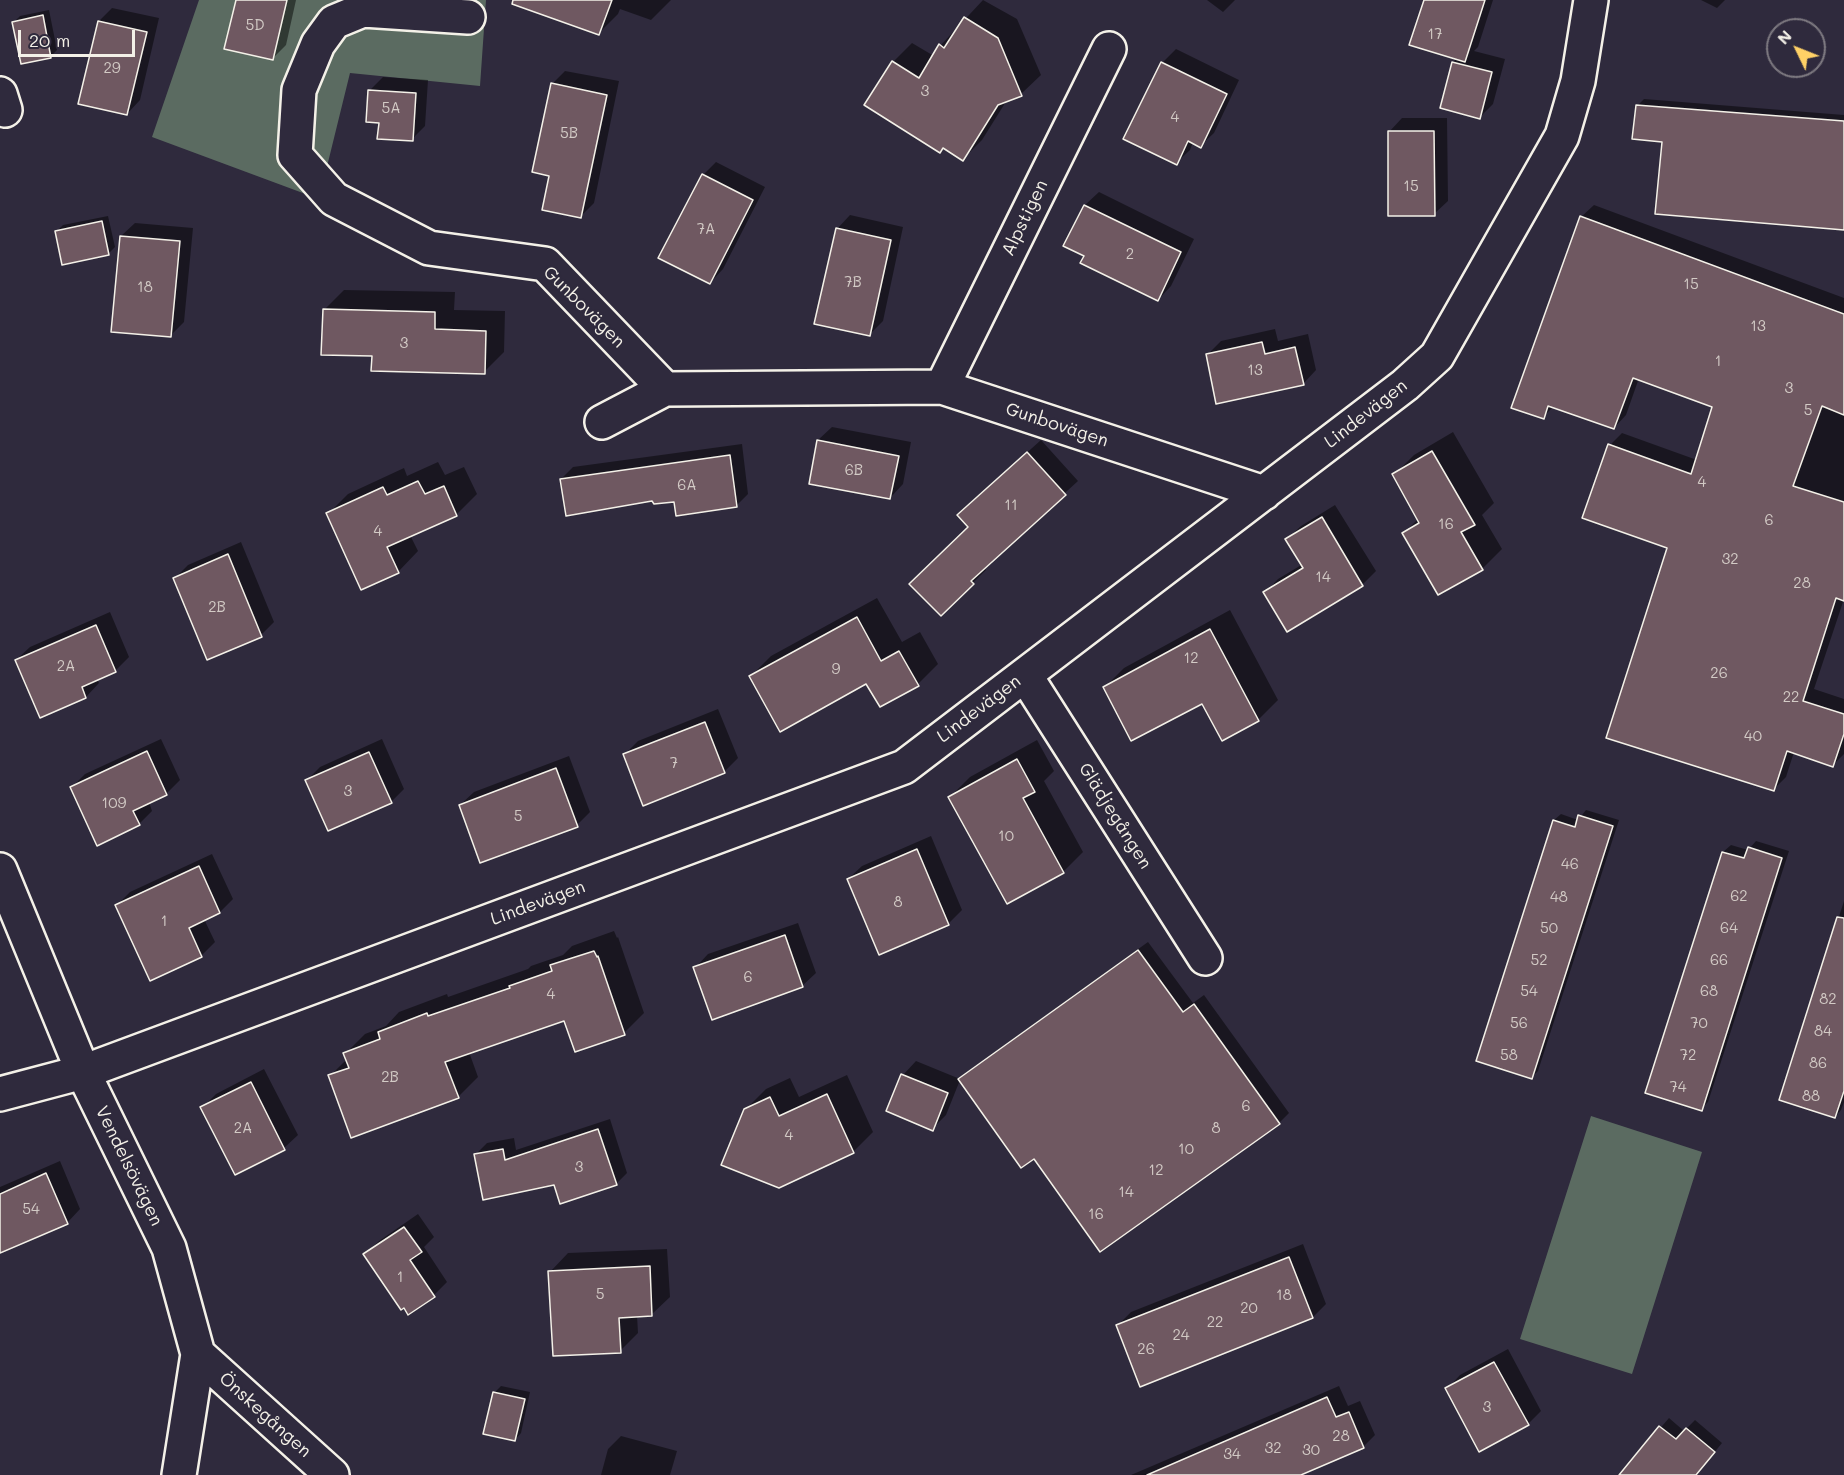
<!DOCTYPE html>
<meta charset="utf-8">
<style>
body{margin:0}
#map{position:relative;width:1844px;height:1475px;overflow:hidden;background:#2f2a3d;font-family:Mali,sans-serif}
canvas{display:block}
.north{position:absolute;left:1766px;top:18px;width:60px;height:60px;box-sizing:border-box;background:#2f2a3d;border:2px solid #7e7a81;border-radius:50%;rotate:313deg;font-size:16px;font-weight:700;line-height:24px;text-align:center;color:#f4f1e8}
.north::after{content:'';display:block;margin:auto;width:21px;height:27px;background:#ffd166;clip-path:polygon(50% 0,100% 100%,50% 72%,0 100%)}
.scale{position:absolute;left:18px;top:30px;width:117px;height:27px;box-sizing:border-box;border:3px solid #f4f1e8;border-top:0;padding-left:8px;font-size:18px;line-height:21px;white-space:nowrap;color:#f4f1e8;-webkit-text-stroke:4px #2f2a3d;paint-order:stroke}
</style>
<div id="map">
<canvas width="1844" height="1475"></canvas>
<div class="north">N</div>
<div class="scale">20 m</div>
</div>
<script>
const ctx = document.querySelector('canvas').getContext('2d');
ctx.lineJoin = 'round';
function fill(path, color) {
  ctx.fillStyle = color;
  ctx.fill(path, 'evenodd');
}
function strokePath(path, color, width, dash) {
  ctx.strokeStyle = color;
  ctx.lineWidth = width;
  ctx.lineCap = dash ? 'butt' : 'round';
  ctx.setLineDash(dash || []);
  ctx.stroke(path);
}
function label(font, color, halo, rows, align = 'center') {
  ctx.font = font + ' Mali,sans-serif';
  ctx.lineWidth = 4.5;
  ctx.setLineDash([]);
  ctx.textBaseline = 'middle';
  ctx.strokeStyle = halo;
  ctx.fillStyle = color;
  for (const [text, x, y, turn = 0] of rows) {
    ctx.save();
    ctx.translate(x, y);
    ctx.rotate((+turn || 0) * Math.PI / 180);
    ctx.textAlign = isNaN(turn) ? turn : align;
    if (halo) ctx.strokeText(text, 0, 0);
    ctx.fillText(text, 0, 0);
    ctx.restore();
  }
}
fill(new Path2D(`
 M199,0H486L480,86L350,73L319,199L152,137Z
 M1591,1116L1702,1152L1632,1374L1520,1339Z`), '#5b6b61');
fill(new Path2D(`
 M237,0H296L286,45L272,59Z
 M557,0H671L651,20L620,9L618,14L598,34Z
 M983,0L1017,19L1041,75L1021,94L1007,100L982,140L963,159L893,62L912,43L934,56L941,45Z
 M1207,0H1235L1223,12Z
 M1425,0H1493L1478,47L1474,51L1505,59L1493,104L1480,117L1453,62L1457,58Z
 M1701,0H1725L1717,8Z
 M112,8L159,18L140,100L127,114L99,21Z
 M49,10L57,50L51,56L14,22L20,16Z
 M1176,49L1239,80L1214,133L1200,146L1193,142L1190,150L1176,163L1162,63Z
 M565,71L619,81L594,203L581,216L551,174L552,84Z
 M383,77L428,80L425,126L412,139L380,121L369,91Z
 M1644,99L1844,115V228L1664,140L1638,105Z
 M1402,118H1447L1448,201L1434,214L1389,132Z
 M716,162L765,187L723,269L710,283L703,175Z
 M1099,192L1194,239L1171,286L1158,300L1086,256L1065,245L1085,205Z
 M1594,205L1844,298V599L1814,689L1844,699V754L1833,765L1794,752L1786,777L1774,789L1669,547L1610,445L1622,433L1697,460L1714,406L1639,378L1626,415L1614,428L1554,406L1543,417L1581,217Z
 M850,215L903,227L883,321L869,335L837,229Z
 M108,216L115,247L109,253L56,232L63,225Z
 M135,223L193,228L184,322L171,335L121,236Z
 M344,290L455,292L454,310L505,311L504,352L484,372L324,310Z
 M1275,329L1278,341L1308,334L1316,370L1303,384L1207,355L1221,341Z
 M832,427L911,442L903,484L890,498L818,440Z
 M1453,432L1494,503L1482,515L1502,549L1482,569L1404,533L1419,518L1394,475L1414,455Z
 M1041,440L1078,481L984,567L986,570L941,614L970,527L972,502Z
 M742,444L748,494L736,506L653,499L561,479L573,467Z
 M438,462L445,475L464,467L477,494L457,514L410,535L418,551L398,572L328,514L348,494L404,468L407,476Z
 M1335,505L1376,571L1362,585L1288,630L1265,593L1278,579L1303,564L1287,539L1301,526Z
 M241,542L274,622L261,635L175,578L188,565Z
 M877,598L902,642L920,632L938,664L918,684L751,676L771,656Z
 M1230,610L1278,700L1258,720L1202,702L1104,688L1124,668Z
 M110,612L129,657L116,670L97,679L99,683L86,697L16,660L30,647Z
 M718,709L738,758L724,772L625,754L638,741Z
 M161,739L180,780L166,794L149,802L152,811L139,824L72,787L85,774Z
 M382,739L404,789L391,802L307,780L320,767Z
 M1037,740L1054,771L1044,781L1083,852L1063,872L950,797L970,777Z
 M569,756L590,812L577,825L460,805L474,792Z
 M1586,810L1619,820L1538,1071L1532,1077L1478,1060L1554,820L1561,814L1578,820Z
 M931,836L962,910L948,924L848,879L862,866Z
 M1756,841L1789,851L1708,1102L1701,1109L1647,1092L1723,852L1731,845L1748,850Z
 M212,854L233,899L220,912L204,919L215,942L202,955L150,979L117,905L130,892Z
 M1844,901V1102L1841,1110L1835,1117L1781,1099Z
 M798,923L816,973L802,986L695,968L708,954Z
 M614,931L617,938L618,937L644,1013L624,1033L565,1019L469,1052L478,1077L458,1097L330,1076L347,1059L345,1054L365,1034L386,1026L399,1012L447,994L448,997L528,969L531,966L563,955L572,946Z
 M1148,942L1193,1003L1204,995L1289,1113L1279,1123L1100,1250L1034,1157L960,1080L946,1115L932,1129L888,1110L903,1075L916,1061L960,1079L970,1070Z
 M264,1069L298,1135L284,1148L236,1173L202,1108L216,1094Z
 M847,1075L873,1132L853,1152L745,1110L766,1089L790,1078L799,1097Z
 M610,1119L627,1173L616,1184H555L475,1155L487,1143L514,1138L516,1150Z
 M60,1161L80,1209L67,1223L0,1251V1187Z
 M418,1214L434,1237L424,1247L447,1282L434,1295L409,1313L365,1254L379,1241Z
 M1303,1244L1326,1304L1313,1317L1118,1325L1131,1312Z
 M667,1249L670,1297L651,1315H637L638,1333L620,1351L550,1272L568,1253Z
 M1508,1349L1541,1411L1528,1424L1447,1389L1460,1375Z
 M501,1386L530,1392L521,1433L515,1440L494,1393Z
 M1339,1386L1348,1406L1360,1401L1375,1435L1363,1447L1297,1475H1131Z
 M1669,1418L1684,1431L1695,1420L1722,1443L1696,1475H1620Z
 M621,1436L677,1451L670,1475H601L608,1449Z`), '#0007');
const building = new Path2D(`
 M236,0H287L273,60L224,49Z
 M513,0H612L599,35L512,4Z
 M1424,0H1485L1465,62L1409,45Z
 M43,15L51,58L21,64L12,22Z
 M964,17L998,38L1022,96L998,105L963,161L943,148L940,153L864,105L892,61L919,78L939,44L944,48Z
 M98,21L147,32L127,115L78,104Z
 M1161,62L1227,94L1201,148L1188,141L1177,165L1123,139Z
 M1452,62L1492,72L1480,119L1440,108Z
 M551,83L607,95L581,218L542,210L549,176L532,172Z
 M368,90L416,93L413,141L377,139L379,123L366,122Z
 M1636,105L1844,121V230L1655,214L1662,142L1632,139Z
 M1388,131H1434L1435,216H1388Z
 M702,174L753,200L710,284L658,258Z
 M1084,205L1181,252L1158,301L1080,263L1084,256L1063,246Z
 M1580,216L1844,314V415L1822,406L1793,486L1844,502V601L1836,598L1803,701L1844,714V734L1833,767L1787,751L1774,791L1606,738L1667,548L1582,518L1608,444L1691,474L1712,407L1633,378L1614,429L1548,406L1544,419L1511,408Z
 M102,221L109,255L62,265L55,231Z
 M836,228L891,240L870,336L814,324Z
 M120,236L180,241L171,337L111,332Z
 M323,309L435,312V329L486,331L485,374L371,371L372,356L321,355Z
 M1262,342L1265,354L1295,347L1304,385L1216,404L1206,354Z
 M817,440L899,456L890,499L809,484Z
 M1432,451L1475,525L1461,532L1483,570L1438,595L1402,533L1419,523L1392,474Z
 M1027,452L1066,495L971,581L974,584L941,616L909,584L968,527L957,515Z
 M730,455L737,507L676,516L674,502L654,504L652,501L566,516L560,479Z
 M418,481L425,494L444,486L457,516L387,547L399,573L361,590L326,513L383,487L387,495Z
 M1322,517L1363,586L1287,632L1263,592L1303,568L1285,539Z
 M228,554L262,637L207,660L173,578Z
 M857,617L881,661L899,651L919,686L880,707L866,684L780,732L749,676Z
 M96,625L116,672L82,687L86,698L40,718L15,660Z
 M1210,629L1259,721L1222,741L1202,704L1131,741L1103,687Z
 M705,722L725,773L643,806L623,754Z
 M147,751L167,795L133,811L140,825L97,846L70,787Z
 M369,752L392,803L328,831L305,780Z
 M1017,759L1035,792L1023,798L1064,873L1007,904L948,797Z
 M556,768L578,827L480,863L459,805Z
 M1578,815L1613,826L1532,1079L1476,1061L1553,820L1575,827Z
 M1748,847L1782,858L1702,1111L1645,1093L1722,852L1744,858Z
 M917,849L949,925L879,955L847,879Z
 M199,866L220,913L189,928L202,957L150,981L115,905Z
 M1837,917L1844,918V1091L1835,1118L1779,1100Z
 M785,935L803,987L712,1020L693,967Z
 M1138,950L1183,1012L1194,1004L1280,1124L1100,1252L1034,1159L1021,1168L958,1079Z
 M594,951L597,957L598,956L625,1035L575,1052L564,1021L445,1062L459,1098L351,1138L328,1075L349,1068L343,1053L380,1039L378,1032L427,1013L428,1016L510,988L509,986L552,971L550,965Z
 M901,1074L948,1093L933,1131L886,1111Z
 M251,1082L285,1150L235,1175L200,1107Z
 M827,1094L854,1153L779,1188L721,1165L744,1109L770,1097L779,1116Z
 M598,1129L617,1185L560,1204L554,1185L483,1200L474,1154L503,1149L505,1160Z
 M46,1173L68,1224L0,1253V1194Z
 M404,1227L422,1252L410,1260L435,1297L408,1315L404,1308L401,1310L363,1254Z
 M1289,1257L1313,1318L1140,1387L1116,1325Z
 M650,1266L652,1316L619,1318L621,1353L553,1356L548,1271Z
 M1494,1362L1529,1425L1479,1452L1445,1388Z
 M493,1392L525,1399L515,1441L483,1434Z
 M1327,1397L1336,1417L1349,1412L1364,1448L1301,1475H1147Z
 M1659,1426L1676,1439L1686,1428L1715,1452L1696,1475H1619Z`);
fill(building, '#6f5861');
strokePath(building, '#f4f1e8', 1.5);
const minor = new Path2D(`
 M468,17L363,10L334,22L318,44L299,90L295,155L334,199L429,248L545,264L665,389L942,387L1264,493
 M0,94L5,110
 M942,387L1109,49
 M602,422L665,389
 M1025,675L1205,958
 M0,870L83,1072L169,1248L198,1354L179,1475
 M0,1094L83,1072L904,767L1405,385L1437,356L1562,136L1578,81L1591,0
 M198,1354L332,1475`);
strokePath(minor, '#f4f1e8', 38);
strokePath(minor, '#2f2a3d', 33);
label('15px', '#d3cbc6', null, [
 ["5D",255,25],
 ["17",1435,34],
 ["29",112,68],
 ["3",925,91],
 ["5A",391,108],
 ["4",1175,117],
 ["5B",569,133],
 ["15",1411,186],
 ["7A",706,229],
 ["2",1130,254],
 ["7B",853,282],
 ["15",1691,284],
 ["18",145,287],
 ["13",1758,326],
 ["3",404,343],
 ["1",1718,361],
 ["13",1255,370],
 ["3",1789,388],
 ["5",1808,410],
 ["6B",854,470],
 ["4",1702,482],
 ["6A",687,485],
 ["11",1011,505],
 ["6",1769,520],
 ["16",1446,524],
 ["4",378,531],
 ["32",1730,559],
 ["14",1323,577],
 ["28",1802,583],
 ["2B",217,607],
 ["12",1191,658],
 ["2A",66,666],
 ["9",836,669],
 ["26",1719,673],
 ["22",1791,697],
 ["40",1753,736],
 ["7",674,763],
 ["3",348,791],
 ["109",114,803],
 ["5",518,816],
 ["10",1006,836],
 ["46",1570,864],
 ["62",1739,896],
 ["48",1559,897],
 ["8",898,902],
 ["1",164,921],
 ["50",1549,928],
 ["64",1729,928],
 ["52",1539,960],
 ["66",1719,960],
 ["6",748,977],
 ["54",1529,991],
 ["68",1709,991],
 ["4",551,994],
 ["82",1828,999],
 ["56",1519,1023],
 ["70",1699,1023],
 ["84",1823,1031],
 ["58",1509,1055],
 ["72",1688,1055],
 ["86",1818,1063],
 ["2B",390,1077],
 ["74",1678,1087],
 ["88",1811,1096],
 ["6",1246,1106],
 ["2A",243,1128],
 ["8",1216,1128],
 ["4",789,1135],
 ["10",1186,1149],
 ["3",579,1167],
 ["12",1156,1170],
 ["14",1126,1192],
 ["54",31,1209],
 ["16",1096,1214],
 ["1",400,1277],
 ["5",600,1294],
 ["18",1284,1295],
 ["20",1249,1308],
 ["22",1215,1322],
 ["24",1181,1335],
 ["26",1146,1349],
 ["3",1487,1407],
 ["28",1341,1436],
 ["32",1273,1448],
 ["30",1311,1450],
 ["34",1232,1454]
]);
label('18px', '#f4f1e8', '#2f2a3d', [
 ["Alpstigen",1025,218,-64],
 ["Gunbovägen",584,307,45],
 ["Lindevägen",1366,414,-38],
 ["Gunbovägen",1057,425,18],
 ["Lindevägen",979,709,-37],
 ["Glädjegången",1115,816,58],
 ["Lindevägen",538,903,-20],
 ["Vendelsövägen",129,1166,64],
 ["Önskegången",265,1415,42]
]);
</script>
